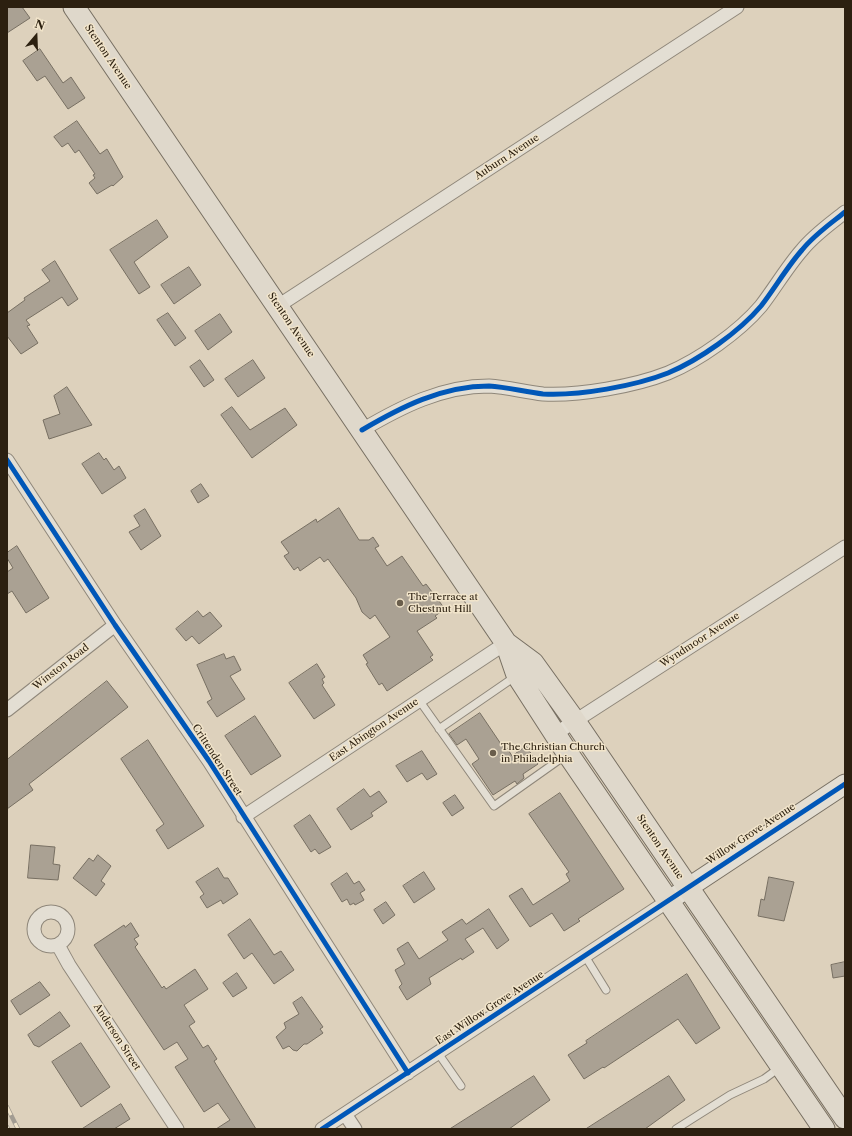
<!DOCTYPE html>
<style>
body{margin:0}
#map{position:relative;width:852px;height:1136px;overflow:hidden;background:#ddd1bc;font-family:"Libre Caslon Text",serif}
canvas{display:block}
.frame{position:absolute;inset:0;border:8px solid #2c2010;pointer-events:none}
.north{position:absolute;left:16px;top:16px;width:40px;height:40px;-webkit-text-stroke:3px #f1e4ca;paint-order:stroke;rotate:19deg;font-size:11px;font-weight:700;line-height:16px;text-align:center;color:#2c2010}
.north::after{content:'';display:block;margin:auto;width:14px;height:18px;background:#2c2010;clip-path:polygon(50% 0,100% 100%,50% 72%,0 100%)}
</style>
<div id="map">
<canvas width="852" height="1136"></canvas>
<div class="frame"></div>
<div class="north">N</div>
</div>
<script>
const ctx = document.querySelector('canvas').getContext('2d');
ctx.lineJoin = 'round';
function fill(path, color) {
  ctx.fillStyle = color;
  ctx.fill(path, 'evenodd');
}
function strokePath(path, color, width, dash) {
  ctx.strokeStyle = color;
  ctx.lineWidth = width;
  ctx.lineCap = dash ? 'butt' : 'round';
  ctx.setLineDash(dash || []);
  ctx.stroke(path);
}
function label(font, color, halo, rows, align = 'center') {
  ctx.font = font + ' "Libre Caslon Text",serif';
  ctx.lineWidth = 3;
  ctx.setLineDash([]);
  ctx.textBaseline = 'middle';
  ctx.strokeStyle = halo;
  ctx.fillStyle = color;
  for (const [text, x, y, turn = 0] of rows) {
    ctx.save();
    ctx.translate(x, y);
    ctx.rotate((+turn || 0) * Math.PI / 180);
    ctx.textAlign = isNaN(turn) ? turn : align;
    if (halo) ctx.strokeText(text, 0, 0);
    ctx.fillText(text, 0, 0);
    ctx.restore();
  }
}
const building = new Path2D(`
 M7,7H22L30,18L7,33Z
 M40,49L63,83L71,77L85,98L68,109L45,76L37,81L23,61Z
 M77,121L100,154L107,149L123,177L113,186L112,185L97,194L89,183L95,178L93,175L95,174L79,150L75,153L68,143L62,147L54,137Z
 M157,220L168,237L134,262L150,287L139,294L110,250Z
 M55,261L78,299L68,306L62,297L26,320L30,325L27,326L38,343L21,354L7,336V313L25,300L24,298L50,281L42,270Z
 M189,267L201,285L174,304L161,285Z
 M168,313L186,338L175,346L157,320Z
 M220,314L232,332L208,350L195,331Z
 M200,360L214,380L204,387L190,367Z
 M253,360L265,378L238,397L225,379Z
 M67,387L92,425L49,439L43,420L60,414L54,396Z
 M232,407L250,430L285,408L297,425L252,458L221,415Z
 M99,453L104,460L106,458L114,470L119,466L126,478L102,494L82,464Z
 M201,484L209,496L198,503L191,491Z
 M339,508L359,540H369L373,537L379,546L375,548L387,566L402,556L423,586L426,584L445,609L435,616L437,618L417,631L433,655L430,657L433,660L387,691L382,683L379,685L366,664L368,663L363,655L390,637L375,615L370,619L362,612L356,598L328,559L324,562L320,557L300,571L298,567L294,570L284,556L289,553L281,542L316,519L317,522Z
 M145,509L161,536L141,550L129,532L140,526L134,516Z
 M17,546L49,598L26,613L12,591L7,594V572L13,568L7,558V553Z
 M198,611L203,617L210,612L222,626L199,644L192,636L186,641L176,629Z
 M224,654L226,659L234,656L241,670L230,676L245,699L217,717L207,702L212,699L197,665Z
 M317,664L325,677L322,679L324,683L322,685L335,705L314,719L289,683Z
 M107,681L128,707L29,784L33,790L7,809V760Z
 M480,713L505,750L507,748L512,756L526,746L538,764L523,774L524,778L517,784L515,781L493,795L472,764L479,759L466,739L457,745L449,734Z
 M255,716L281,756L251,775L225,736Z
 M148,740L204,826L168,849L156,830L164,824L121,759Z
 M422,751L437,774L427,780L422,773L407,782L396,766Z
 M364,789L370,797L379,791L387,802L371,813L373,816L351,830L337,809Z
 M560,793L624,889L578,919L580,921L564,931L552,913L530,927L509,896L522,888L533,905L570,881L566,874L569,872L529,814Z
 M455,795L464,808L452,816L443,803Z
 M310,815L331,847L319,854L315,849L311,852L294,826Z
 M31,845L55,847L53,864L60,865L58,880L28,878Z
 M98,855L111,866L101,881L105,884L96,896L73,878L89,858L93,861Z
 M218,868L224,878H228L238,894L223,904L221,900L207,908L200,897L204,894L196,882Z
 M424,872L435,889L414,903L403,886Z
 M347,873L354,884L359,881L365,890L360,893L364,900L355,905L354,903L350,905L347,899L342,902L331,884Z
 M769,877L794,882L784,921L758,916L761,899L764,900Z
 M386,902L395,915L383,924L374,910Z
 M489,909L509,940L497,949L483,928L465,939L474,952L462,960L461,958L429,978L431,984L407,1000L399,987L402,984L395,970L405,964L397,949L408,942L419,959L448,940L442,932L462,919L466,924Z
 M250,919L274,955L281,951L294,970L274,984L252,953L244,959L228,935Z
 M131,923L139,936L134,939L138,944L135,947L162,988L164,986L166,989L195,969L208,989L184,1005L195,1022L189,1026L203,1048L208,1045L217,1059L214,1061L217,1066L256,1129H216L230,1120L218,1103L204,1112L175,1067L188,1059L177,1042L164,1050L94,945L124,925L125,927Z
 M845,962V976L833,978L831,965Z
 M237,973L247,988L233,997L223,983Z
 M687,974L720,1028L696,1044L678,1019L604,1068L603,1067L584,1079L568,1055L587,1043L586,1041Z
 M40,982L50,995L20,1015L11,1001Z
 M302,997L323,1027L320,1029L323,1033L307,1044H304L297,1051L293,1050L289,1046L283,1049L276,1037L286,1028L284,1023L299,1014L293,1003Z
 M60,1012L70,1026L39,1047L34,1045L28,1035Z
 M81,1043L110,1087L81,1107L52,1062Z
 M534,1076L550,1100L509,1129H450Z
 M669,1076L685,1100L645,1129H586Z
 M121,1104L130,1119L114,1129H82Z`);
fill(building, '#aaa193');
strokePath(building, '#776f62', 1);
const lane = new Path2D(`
 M419,700L494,806L566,755
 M439,729L516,676
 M585,956L606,990
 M438,1053L461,1086
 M676,1129L730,1095L764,1079L779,1068`);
const street = new Path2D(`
 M278,306L737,7
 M362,430C401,407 442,386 489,386C507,387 525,392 543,394C579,396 635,386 668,373C699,360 739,332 761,306C775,288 787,267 802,250C814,235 830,224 845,212
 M7,460L115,625L209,761L408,1073
 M7,710L115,625
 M555,734L845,547
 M243,817L506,643
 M34 929a17 17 0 1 1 34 0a17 17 0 1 1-34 0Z
 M58,945L69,965L177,1129
 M345,1114L355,1129
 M322,1129L668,901`);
const secondary = new Path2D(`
 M668,901L845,784`);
const primary = new Path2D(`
 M74,7L506,643L517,675L568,754L824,1129
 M506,643L533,663L574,720L845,1118`);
strokePath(lane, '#8f877a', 9);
strokePath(street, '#8f877a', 15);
strokePath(secondary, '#776f62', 21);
strokePath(primary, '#776f62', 23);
strokePath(lane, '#e3ded3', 7);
strokePath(street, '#e3ded3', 13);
strokePath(secondary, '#e3ded3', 19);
strokePath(primary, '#dfd8cb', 21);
const rail = new Path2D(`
 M7,1107L18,1129
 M7,1127L8,1129`);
strokePath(rail, '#a29c92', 4.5);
strokePath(rail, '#f1e4ca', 3, [9]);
strokePath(new Path2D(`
 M362,430C401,407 442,386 489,386C507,387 525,392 543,394C579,396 635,386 668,373C699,360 739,332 761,306C775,288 787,267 802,250C814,235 830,224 845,212
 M7,460L115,625L209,761L408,1073
 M322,1129L845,784`), '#0057b8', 5);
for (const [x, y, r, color] of [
 [400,603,4,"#6a5e4c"],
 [493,753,4,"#6a5e4c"]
]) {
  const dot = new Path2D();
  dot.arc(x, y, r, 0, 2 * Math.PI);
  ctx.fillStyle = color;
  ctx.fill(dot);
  strokePath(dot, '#f1e4ca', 1.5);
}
label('10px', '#2c2010', '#f1e4ca', [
 ["Stenton Avenue",108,57,56],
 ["Auburn Avenue",507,157,-33],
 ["Stenton Avenue",291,325,56],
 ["Wyndmoor Avenue",700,640,-33],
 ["Winston Road",61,667,-38],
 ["East Abington Avenue",374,730,-34],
 ["Crittenden Street",217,760,57],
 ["Willow Grove Avenue",751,834,-33],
 ["Stenton Avenue",660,847,56],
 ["East Willow Grove Avenue",490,1008,-33],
 ["Anderson Street",117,1037,57]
]);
label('10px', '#2c2010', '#f1e4ca', [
 ["The Terrace at",408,597],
 ["Chestnut Hill",408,609],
 ["The Christian Church",501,747],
 ["in Philadelphia",501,759]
], 'left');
</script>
